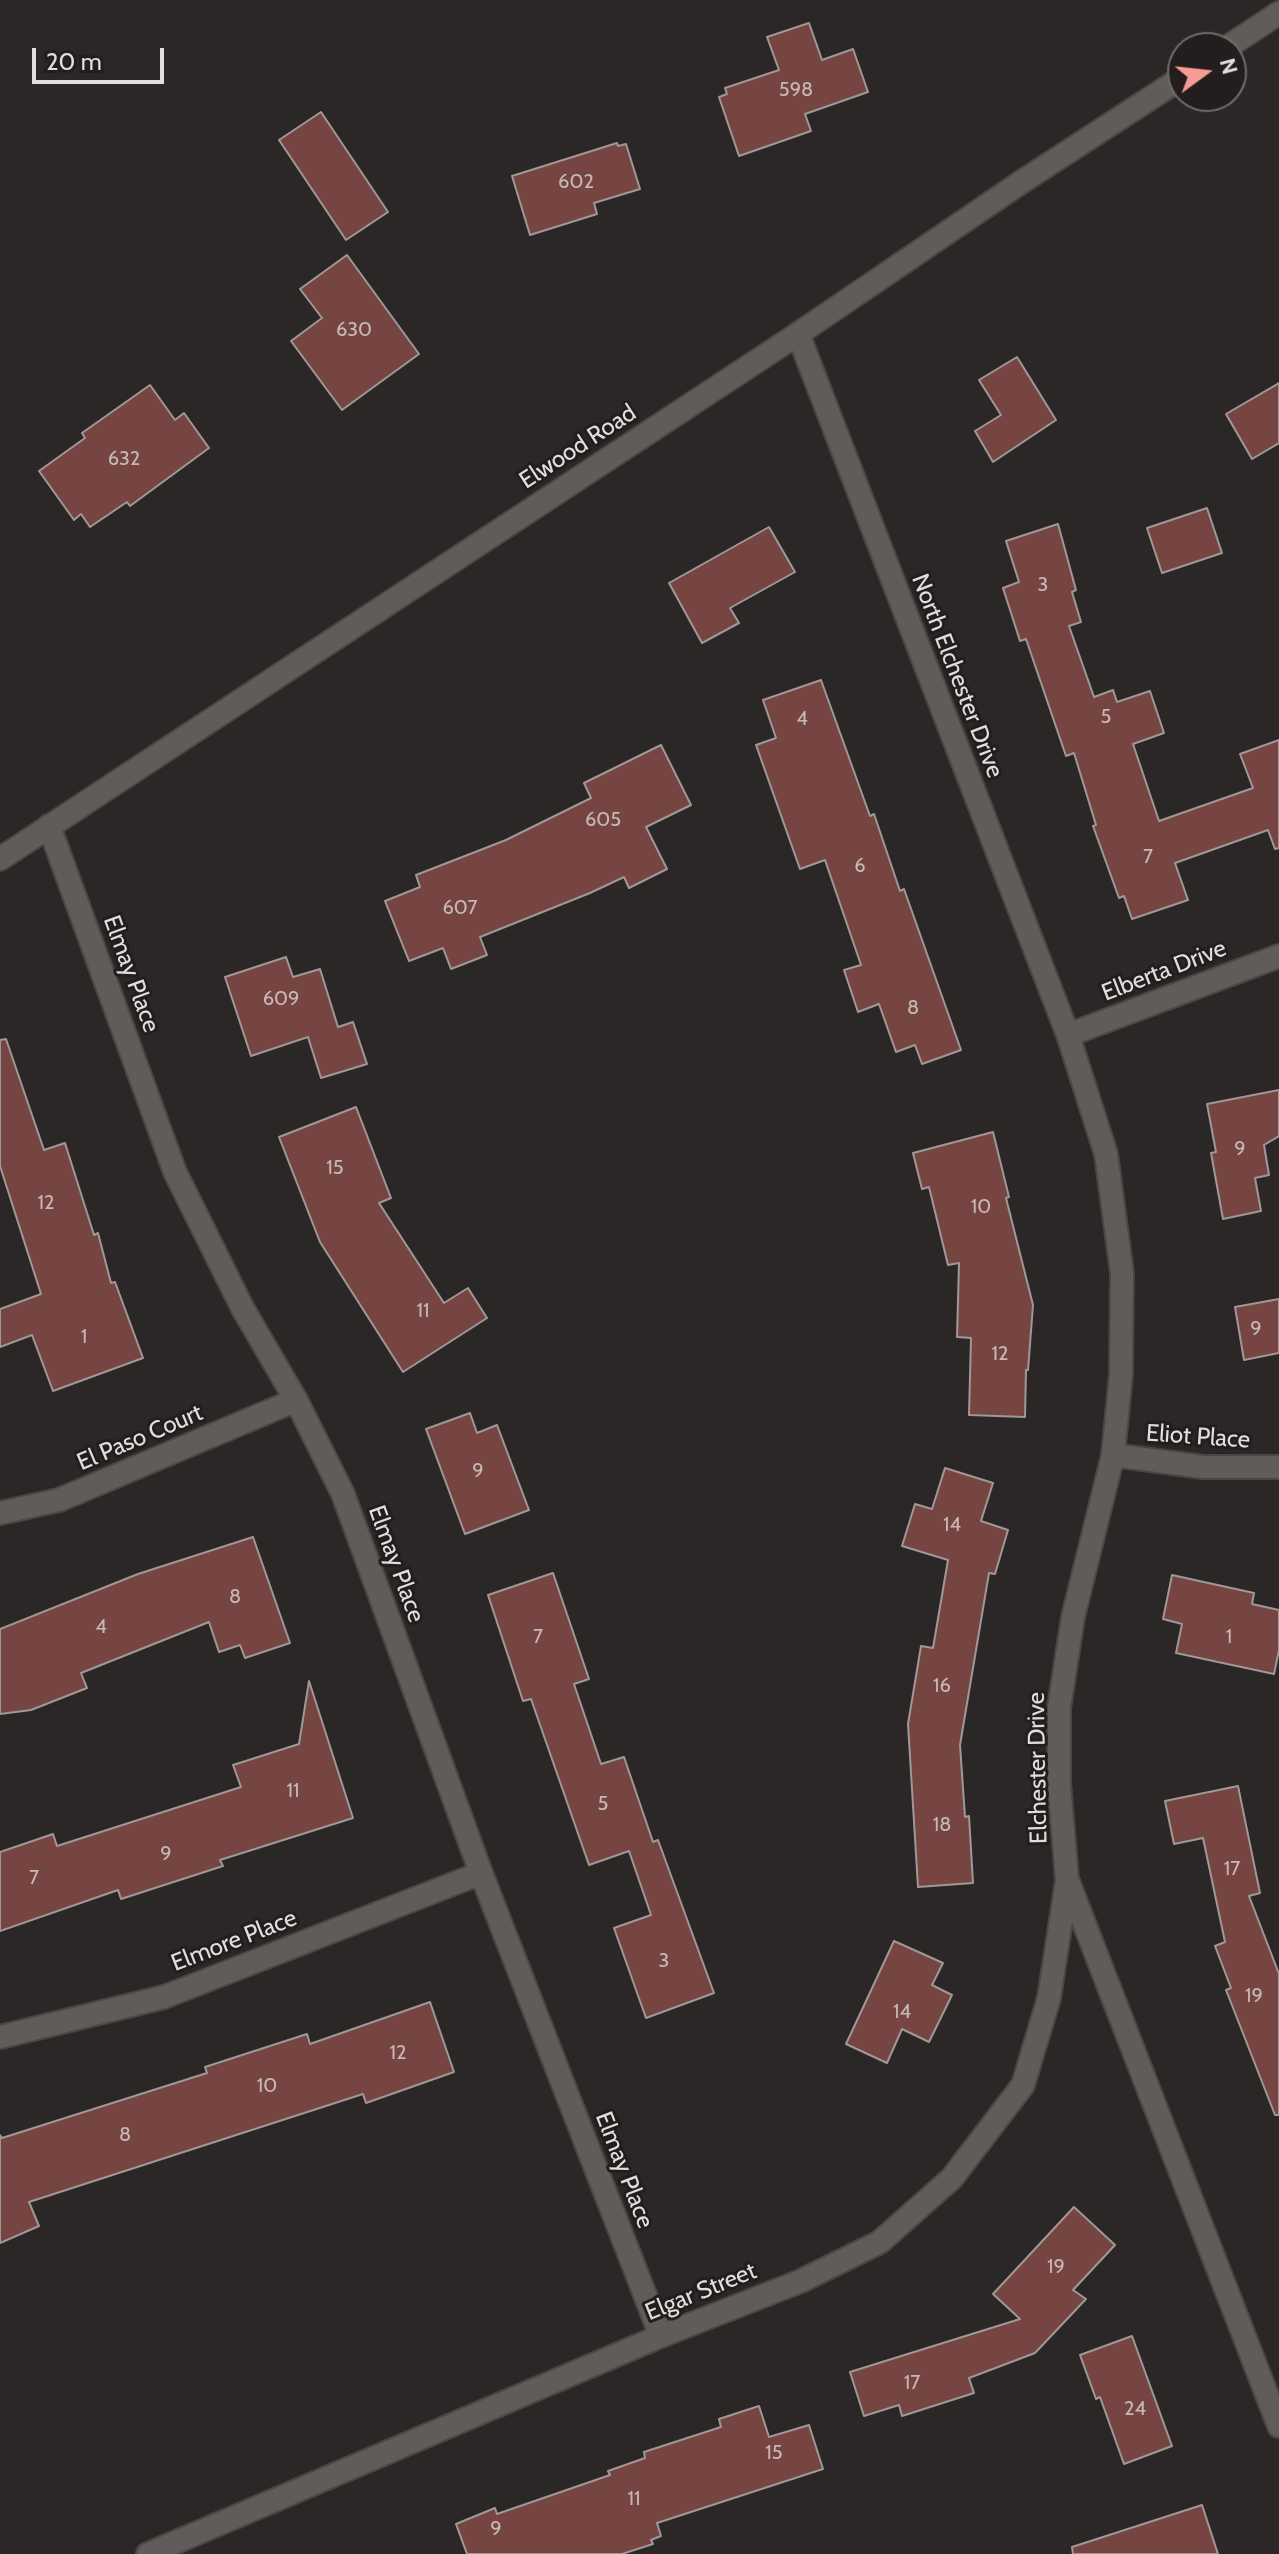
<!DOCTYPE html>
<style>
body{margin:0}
#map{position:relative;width:1279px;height:2554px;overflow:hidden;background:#2c2727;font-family:Cabin,sans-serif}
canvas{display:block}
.north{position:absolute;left:1167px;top:32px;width:80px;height:80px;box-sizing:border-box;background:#231e1d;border:2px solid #6f6b6a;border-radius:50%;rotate:75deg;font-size:22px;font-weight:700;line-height:32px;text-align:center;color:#e1dedd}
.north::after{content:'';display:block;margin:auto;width:28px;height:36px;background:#f59c95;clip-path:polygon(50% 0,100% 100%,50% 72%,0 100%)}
.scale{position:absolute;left:32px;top:48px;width:132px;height:36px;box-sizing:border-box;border:4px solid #e1dedd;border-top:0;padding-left:10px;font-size:24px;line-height:28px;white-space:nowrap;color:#e1dedd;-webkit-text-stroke:6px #231e1d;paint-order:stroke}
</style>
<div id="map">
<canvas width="1279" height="2554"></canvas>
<div class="north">N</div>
<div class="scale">20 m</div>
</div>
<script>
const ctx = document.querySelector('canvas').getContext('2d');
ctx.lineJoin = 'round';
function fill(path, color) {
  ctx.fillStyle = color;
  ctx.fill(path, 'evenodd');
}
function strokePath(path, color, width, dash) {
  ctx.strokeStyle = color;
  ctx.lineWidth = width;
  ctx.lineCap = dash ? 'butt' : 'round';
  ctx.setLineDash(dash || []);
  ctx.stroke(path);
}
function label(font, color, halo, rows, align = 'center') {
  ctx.font = font + ' Cabin,sans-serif';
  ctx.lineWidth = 6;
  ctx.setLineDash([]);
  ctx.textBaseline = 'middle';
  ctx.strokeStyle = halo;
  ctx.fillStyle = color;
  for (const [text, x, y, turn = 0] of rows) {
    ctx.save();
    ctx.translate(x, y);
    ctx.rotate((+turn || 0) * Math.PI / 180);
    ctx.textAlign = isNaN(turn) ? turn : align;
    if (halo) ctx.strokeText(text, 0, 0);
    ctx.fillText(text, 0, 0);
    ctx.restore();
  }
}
const building = new Path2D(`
 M809,23L822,60L853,49L868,92L805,114L811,131L739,156L719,97L727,94L725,88L779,70L767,37Z
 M321,112L388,212L346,240L279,140Z
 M617,143L618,146L626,144L640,189L594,203L597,214L530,235L512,176Z
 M347,255L419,354L342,410L291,341L322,318L300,289Z
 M1017,357L1056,420L993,462L975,431L1001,415L979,380Z
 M1279,383V443L1252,459L1226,414Z
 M150,385L175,420L184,413L209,448L130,506L127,502L90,527L81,514L74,520L39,471L85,438L82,433Z
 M1207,508L1222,553L1162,573L1147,528Z
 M1058,524L1076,590L1072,592L1081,622L1069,626L1094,697L1113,690L1117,702L1150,691L1164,733L1133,744L1159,821L1253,788L1240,754L1279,740V848L1275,849L1268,830L1175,863L1188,900L1132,919L1124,896L1119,898L1093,826L1096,825L1074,753L1066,756L1026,639L1020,641L1003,588L1019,582L1006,541Z
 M769,527L795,572L730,608L739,623L702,643L669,583Z
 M821,680L870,816L874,814L900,891L904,889L961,1050L922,1064L915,1045L896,1052L879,1004L858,1012L844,970L861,965L825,860L800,869L756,745L776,738L763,700Z
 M661,745L691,805L646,827L667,869L629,888L624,877L590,893L480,937L487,955L451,969L443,948L409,961L385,901L420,887L416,875L506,840L591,798L584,783Z
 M286,957L293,977L320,969L338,1027L353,1022L367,1064L321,1078L308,1037L251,1056L225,977Z
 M6,1039L44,1150L65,1143L94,1235L98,1233L111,1283L115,1282L143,1358L53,1391L32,1335L0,1347V1309L41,1294L0,1166V1040Z
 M1279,1090V1136L1264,1145L1269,1175L1255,1178L1261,1211L1223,1219L1211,1153L1216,1152L1207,1104Z
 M356,1107L391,1198L379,1203L444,1303L468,1288L487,1318L403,1372L320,1242L279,1137Z
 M993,1132L1009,1197L1006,1198L1033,1305L1028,1370H1026L1025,1417L969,1415L971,1338L957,1337L959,1263L948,1265L929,1187L922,1189L913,1153Z
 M1279,1299V1353L1244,1360L1235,1307Z
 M470,1413L477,1433L497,1425L529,1510L465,1534L426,1429Z
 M945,1468L993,1483L981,1521L1008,1530L995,1574L989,1573L960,1745L965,1817L969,1816L973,1883L918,1887L908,1724L921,1646L933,1648L948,1560L902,1546L915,1504L932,1509Z
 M253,1537L290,1643L245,1658L240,1645L219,1652L209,1622L81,1673L87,1688L31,1710L0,1714V1629L138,1574Z
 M553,1573L589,1679L574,1684L601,1764L624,1757L653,1842L658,1840L714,1993L646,2018L614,1928L651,1915L629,1851L589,1865L531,1699L523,1701L488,1595Z
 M1172,1575L1254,1593L1252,1604L1279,1610V1650L1274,1674L1176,1653L1182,1624L1163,1619Z
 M309,1681L353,1818L220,1860L223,1866L121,1899L118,1890L0,1931V1852L53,1834L57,1846L241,1787L233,1765L299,1744Z
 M1238,1786L1260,1893L1249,1896L1279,1974V2115H1275L1226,1990L1231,1988L1215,1946L1225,1942L1203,1838L1174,1844L1165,1801Z
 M894,1941L943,1963L932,1985L952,1995L929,2042L902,2029L887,2063L846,2044Z
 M430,2002L454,2072L366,2103L363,2094L29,2202L39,2226L0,2243V2135L2,2138L207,2073L205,2067L307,2034L310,2044Z
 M1074,2207L1115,2245L1073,2290L1086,2299L1035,2353L969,2378L974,2393L902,2416L899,2405L864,2416L850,2372L1020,2319L993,2294Z
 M1132,2336L1172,2446L1124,2464L1100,2397L1096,2399L1080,2355Z
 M759,2406L769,2437L809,2425L823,2469L657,2523L661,2536L651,2540L653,2544L622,2554H467L456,2524L495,2508L497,2514L610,2475L608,2471L645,2458L644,2452L721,2427L719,2419Z
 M1202,2505L1218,2554H1073L1072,2547Z`);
fill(building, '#764541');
strokePath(building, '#9f9898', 2);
const minor = new Path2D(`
 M798,334L1068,1035L1106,1154L1122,1273L1121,1374L1113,1455L1073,1617L1059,1708V1783L1067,1879L1279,2426
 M49,826L175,1172L243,1309L296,1400L343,1494L481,1873L661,2336
 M1068,1035L1279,956
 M1113,1455L1203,1467H1279
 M0,1513L59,1500L296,1400
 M0,2037L164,1997L481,1873
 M148,2554L661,2336L801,2281L880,2242L952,2178L1023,2085L1049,1998L1067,1881`);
const secondary = new Path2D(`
 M1226,48L1279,13
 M0,859L798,334L1023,181L1183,77`);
strokePath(minor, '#4a4645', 26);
strokePath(secondary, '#4a4645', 26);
strokePath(minor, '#615b5a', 22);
strokePath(secondary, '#615b5a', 22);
label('20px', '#c6b8b6', null, [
 ["598",796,90],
 ["602",576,182],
 ["630",354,330],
 ["632",124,459],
 ["3",1043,585],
 ["5",1106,717],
 ["4",802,719],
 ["605",603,820],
 ["7",1148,857],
 ["6",860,866],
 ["607",460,908],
 ["609",281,999],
 ["8",913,1008],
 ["9",1240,1149],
 ["15",335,1168],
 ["12",46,1203],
 ["10",981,1207],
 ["11",423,1311],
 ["9",1256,1329],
 ["1",84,1337],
 ["12",1000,1354],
 ["9",478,1471],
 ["14",952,1525],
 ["8",235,1597],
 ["4",101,1627],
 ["7",538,1637],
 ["1",1229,1637],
 ["16",942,1686],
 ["11",293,1791],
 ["5",603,1804],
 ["18",942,1825],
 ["9",166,1854],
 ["17",1232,1869],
 ["7",34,1878],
 ["3",664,1961],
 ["19",1254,1996],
 ["14",902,2012],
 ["12",398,2053],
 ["10",267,2086],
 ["8",125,2135],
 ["19",1056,2267],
 ["17",912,2383],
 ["24",1135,2409],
 ["15",774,2453],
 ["11",634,2499],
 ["9",496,2529]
]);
label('24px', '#e1dedd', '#231e1d', [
 ["Elwood Road",578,447,-33],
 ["North Elchester Drive",957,676,69],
 ["Elberta Drive",1164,971,-21],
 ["Elmay Place",131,974,70],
 ["Eliot Place",1198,1437,4],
 ["El Paso Court",140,1438,-23],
 ["Elmay Place",396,1564,70],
 ["Elchester Drive",1038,1768,-91],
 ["Elmore Place",234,1941,-21],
 ["Elmay Place",624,2170,69],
 ["Elgar Street",701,2292,-22]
]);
</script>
